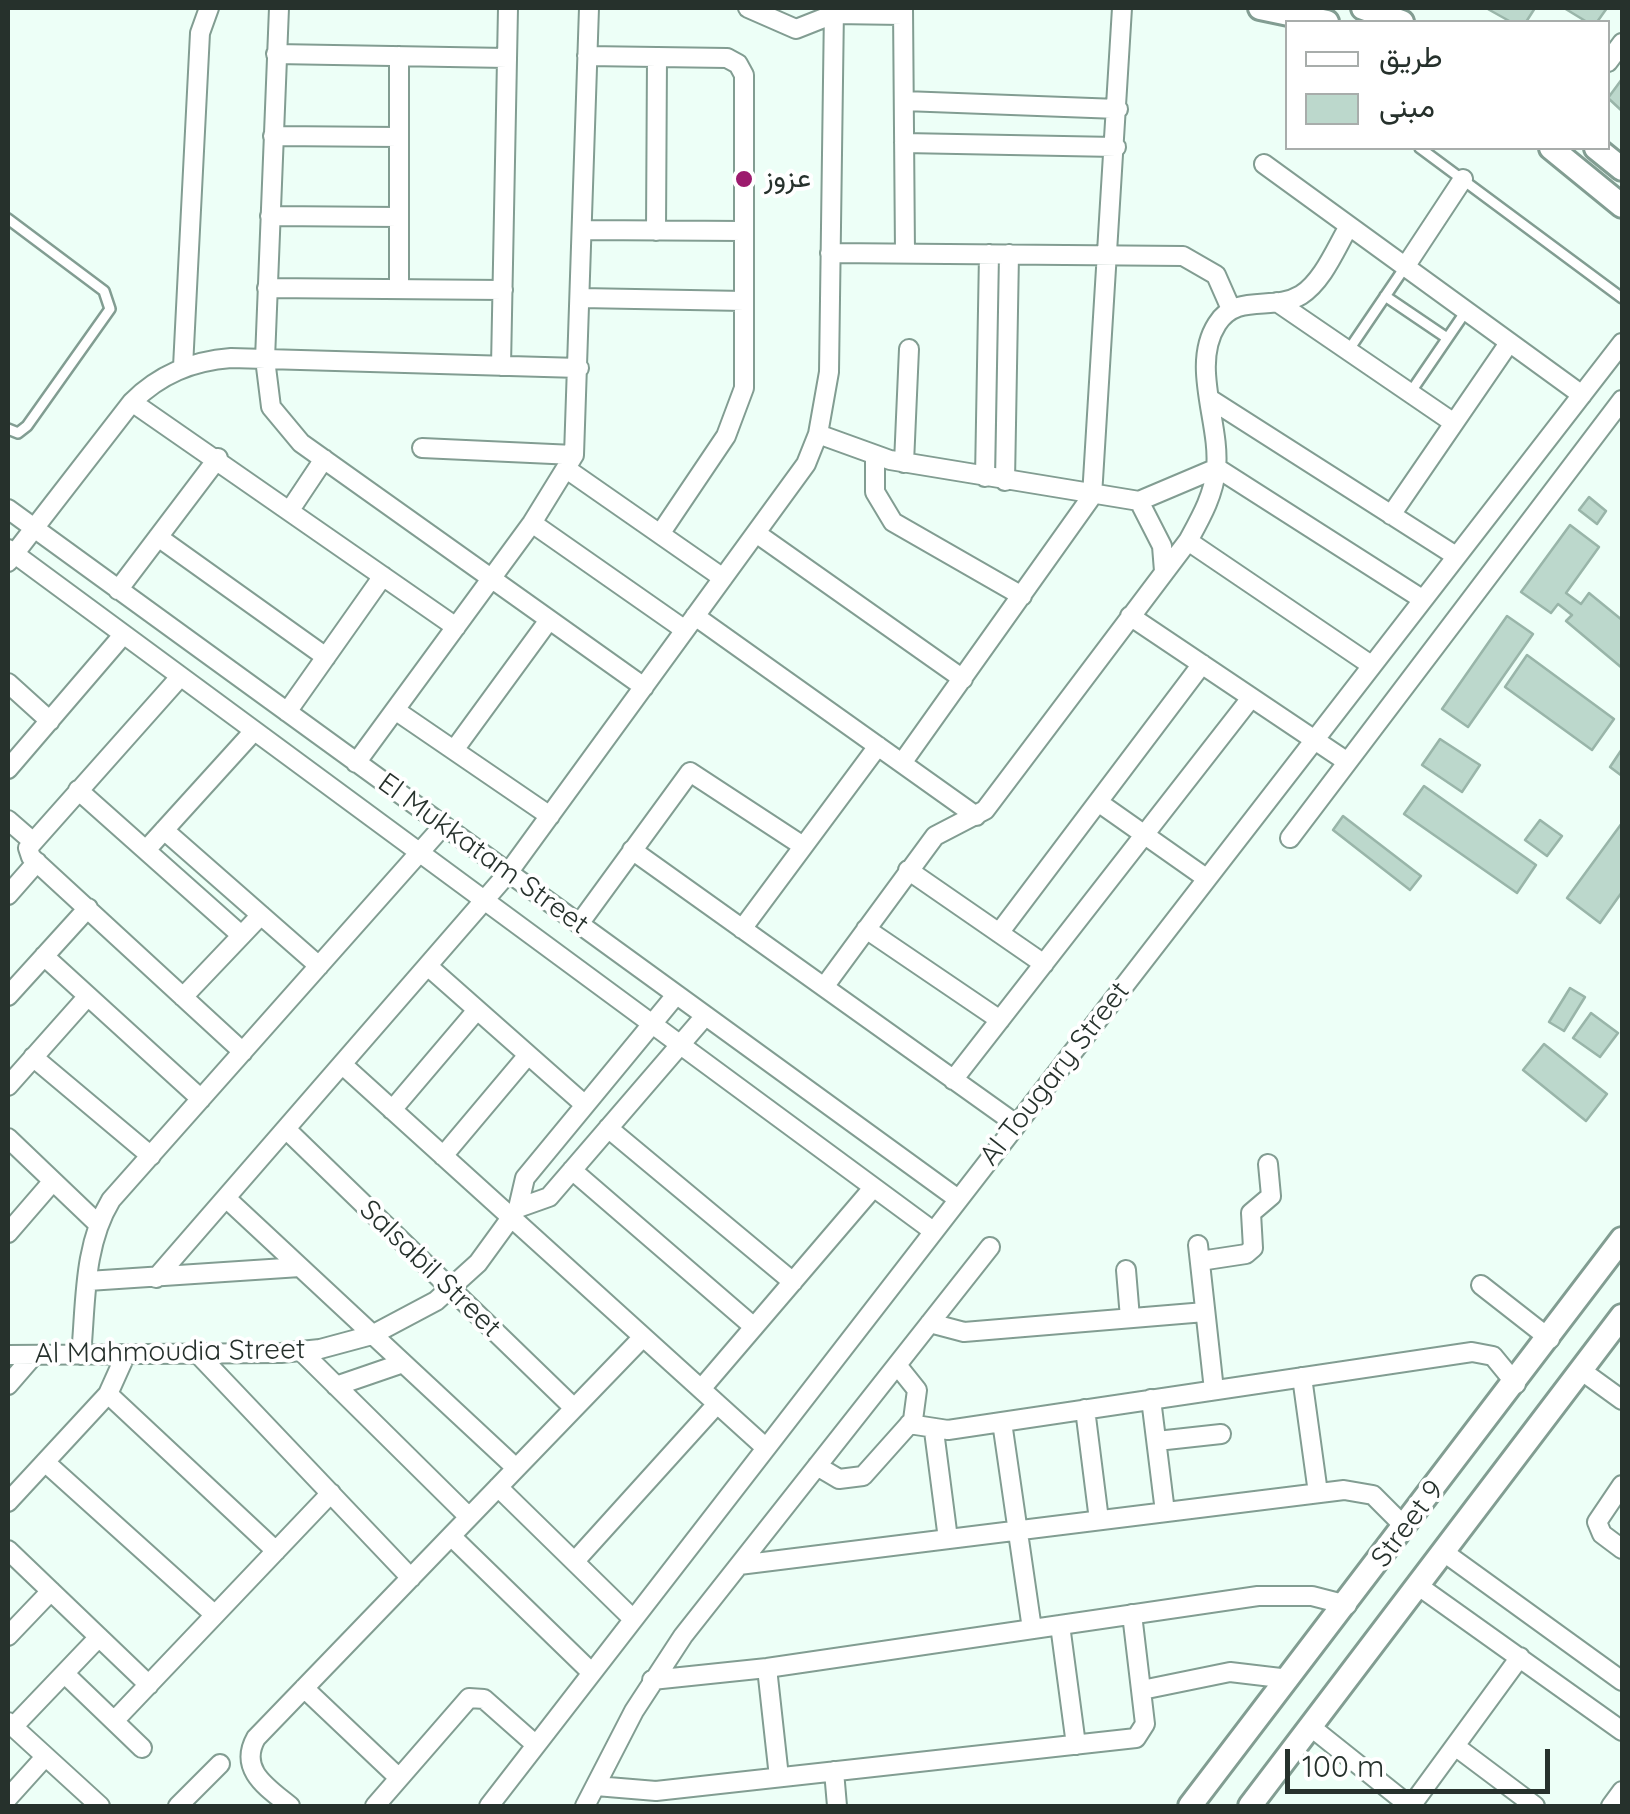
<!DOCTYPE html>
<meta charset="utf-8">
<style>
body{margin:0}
#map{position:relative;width:1630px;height:1814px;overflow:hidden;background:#edfff7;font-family:Quicksand,Vazirmatn,sans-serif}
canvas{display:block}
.frame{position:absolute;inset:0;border:10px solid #26312c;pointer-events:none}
.legend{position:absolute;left:1285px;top:20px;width:325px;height:130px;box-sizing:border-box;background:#fff;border:2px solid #a8adab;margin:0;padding:12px 18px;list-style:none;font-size:30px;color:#26312c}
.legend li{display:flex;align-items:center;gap:20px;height:50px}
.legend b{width:50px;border:2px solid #a8adab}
.scale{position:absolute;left:1285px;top:1749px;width:265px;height:45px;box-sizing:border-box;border:5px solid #26312c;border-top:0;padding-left:12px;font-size:30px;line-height:35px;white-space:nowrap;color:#26312c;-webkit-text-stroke:8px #fff;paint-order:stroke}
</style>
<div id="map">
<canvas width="1630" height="1814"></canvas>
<div class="frame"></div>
<ul class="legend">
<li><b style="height:12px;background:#fff"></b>طريق</li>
<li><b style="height:28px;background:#bcd8cc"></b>مبنى</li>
</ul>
<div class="scale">100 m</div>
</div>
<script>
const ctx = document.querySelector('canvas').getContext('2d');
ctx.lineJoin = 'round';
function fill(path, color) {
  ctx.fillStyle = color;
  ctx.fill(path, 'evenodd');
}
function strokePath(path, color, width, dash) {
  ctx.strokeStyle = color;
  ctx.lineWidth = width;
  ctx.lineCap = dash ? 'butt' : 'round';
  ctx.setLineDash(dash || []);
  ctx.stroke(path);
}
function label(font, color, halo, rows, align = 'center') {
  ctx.font = font + ' Quicksand,Vazirmatn,sans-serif';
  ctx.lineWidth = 8;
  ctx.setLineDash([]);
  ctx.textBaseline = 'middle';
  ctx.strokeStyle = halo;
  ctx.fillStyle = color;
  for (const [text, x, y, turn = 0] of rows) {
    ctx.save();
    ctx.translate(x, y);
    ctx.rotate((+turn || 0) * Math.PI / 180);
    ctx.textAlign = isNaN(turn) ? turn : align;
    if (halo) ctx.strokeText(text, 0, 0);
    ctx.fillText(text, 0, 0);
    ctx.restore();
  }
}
const building = new Path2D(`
 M1486,8H1535L1526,22H1511Z
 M1564,8H1607L1597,22H1587Z
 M1622,79V111L1608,98Z
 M1589,497L1606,511L1597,524L1579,510Z
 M1570,525L1599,547L1566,593L1581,604L1589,593L1622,620V668L1566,621L1572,615L1558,604L1551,613L1521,592Z
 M1507,616L1533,634L1468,727L1442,709Z
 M1527,655L1614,719L1592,750L1505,687Z
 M1440,739L1480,765L1462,792L1422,765Z
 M1622,749V776L1610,767Z
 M1424,786L1536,865L1517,893L1404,814Z
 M1343,816L1421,876L1410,890L1333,830Z
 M1540,820L1562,836L1547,856L1525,840Z
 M1622,823V892L1600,923L1567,898Z
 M1570,988L1585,997L1564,1031L1549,1022Z
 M1591,1013L1618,1033L1600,1057L1573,1038Z
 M1544,1044L1607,1094L1586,1121L1523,1070Z`);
fill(building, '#bcd8cc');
strokePath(building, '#99b5a9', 2.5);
const lane = new Path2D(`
 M1420,148L1622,298
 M8,219L104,291L110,309L27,426L18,433L8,429
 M1385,296L1447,338
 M1348,351L1405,267
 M1410,393L1466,311`);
const street = new Path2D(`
 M279,8L265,359L271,407L301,443L644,687
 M748,8L796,29L834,14L903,15
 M903,8L905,253
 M276,54L507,58
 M399,56V289
 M587,56L727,58L738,64L744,75V388L726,436L660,534
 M1608,62L1622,43
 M904,101L1118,109
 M273,136L399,137
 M904,143L1116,147
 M1264,164L1582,395
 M270,216L399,217
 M583,230L744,231
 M656,231L657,57
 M830,253L1183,256L1216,275L1231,309
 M1405,267L1463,179
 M267,288L503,290
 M581,298L744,301
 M1277,302L1454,423
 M501,366L508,8
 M183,367L200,33L209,8
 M1210,399L1456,556
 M132,402L456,627
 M818,434L890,460L1139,501L1217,468L1422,599
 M422,448L574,455
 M875,457V492L893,522L1022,596
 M904,463L909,349
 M568,470L723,578
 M985,477L989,254
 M1005,481L1009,254
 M1139,501L1162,546L1164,571
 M8,509L958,1199
 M290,510L324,459
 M1391,515L1509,343
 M532,523L685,630
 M756,533L963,679
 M158,537L326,657
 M1188,541L1371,665
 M8,549L933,1231
 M8,562L132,402C160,374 192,361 231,358L579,368
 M118,590L218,458
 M695,616L976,816
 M1130,616L1346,761
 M180,677L28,848L31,857L243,1052
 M8,683L50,721
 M395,710L550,816
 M287,712L383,576
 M454,750L549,620
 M356,763L532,523L574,455L589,8
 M902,763L1092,496L1122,8
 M8,769L123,635
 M78,790L241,935
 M1098,802L1206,878
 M8,820L31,840
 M164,830L319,966
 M1290,838L1622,400
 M146,850L254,731
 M632,850L1016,1124
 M908,870L1044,964
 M8,895L37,862
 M579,924L690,772L803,846
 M742,929L878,746
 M866,929L1000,1020
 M999,933L1202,664
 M44,956L201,1099
 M430,968L585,1105
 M824,987L935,836L985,810L1188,541C1200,519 1214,495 1216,469C1221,424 1190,366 1217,324C1237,292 1273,312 1301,295C1323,281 1336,248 1349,226
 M8,996L88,908
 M183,997L261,915
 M33,1057L151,1156
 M344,1066L766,1448
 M953,1080L1251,698
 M8,1086L88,996
 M392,1110L477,1010
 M608,1128L793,1282
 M287,1130L574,1408
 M8,1138L97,1223
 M443,1156L528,1055
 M572,1170L754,1327
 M226,1198L516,1468
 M518,1208L549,1197L705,1016
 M8,1233L53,1181
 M1198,1245L1214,1390
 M1200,1261L1246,1254L1253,1248L1251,1213L1271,1196L1268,1164
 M1126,1270L1130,1318
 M156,1278L508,873L806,464L818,434L829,372L834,8
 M88,1281L300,1267
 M1481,1285L1550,1339
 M930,1323L964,1332L1205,1312
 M302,1352L469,1517
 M198,1354L411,1578
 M8,1355L281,1353L320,1349L372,1335L436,1301L478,1263L518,1208L525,1178L676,995
 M81,1355C86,1303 83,1246 111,1200L443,826
 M1582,1371L1622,1400
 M1302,1377L1318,1493
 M8,1385L34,1355
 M336,1386L403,1363
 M701,1389L873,1188
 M108,1394L276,1551
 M1151,1399L1165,1512
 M1085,1409L1099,1520
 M1002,1422L1032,1629
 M909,1424L948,1430L1472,1352L1493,1356L1516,1384
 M934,1431L948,1539
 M1157,1441L1221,1434
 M45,1462L215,1615
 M817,1466L839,1479L863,1476L913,1420L917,1390L897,1365
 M1622,1485L1597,1522L1602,1534L1622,1549
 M498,1487L633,1619
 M8,1502L108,1394L126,1354
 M451,1536L592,1673
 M8,1550L149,1685
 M1445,1553L1622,1681
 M575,1561L717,1404
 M739,1565L1344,1490L1373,1495L1406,1528
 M1420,1587L1622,1731
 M1060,1625L1076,1745
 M8,1636L51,1591
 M767,1668L779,1777
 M65,1674L142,1748
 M652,1680L767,1668L1258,1596H1312L1347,1605
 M304,1688L399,1778
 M1142,1690L1230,1672L1289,1679
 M114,1721L331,1493
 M8,1722L100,1806
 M13,1727L99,1637
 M1311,1727L1410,1806
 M1455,1746L1535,1806
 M834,1771L837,1806
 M596,1786L656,1791L1136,1738L1145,1724L1132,1614
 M8,1798L45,1757
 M178,1806L220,1764
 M290,1806C268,1788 238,1770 256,1738L643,1337
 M375,1806L469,1698L484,1699L536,1745
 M489,1806L1622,343
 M585,1806L634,1711L683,1636L990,1247
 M1411,1806L1520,1657
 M1611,1806L1622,1791`);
const secondary = new Path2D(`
 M1260,8L1327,22
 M1363,8L1402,22
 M1551,148L1622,206
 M1596,148L1622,169
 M1190,1806L1622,1239
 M1250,1806L1622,1316`);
strokePath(lane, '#829d92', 14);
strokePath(street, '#829d92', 22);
strokePath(secondary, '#829d92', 28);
strokePath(lane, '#fff', 9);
strokePath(street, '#fff', 18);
strokePath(secondary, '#fff', 22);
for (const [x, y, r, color] of [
 [744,179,10,"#9c1a6d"]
]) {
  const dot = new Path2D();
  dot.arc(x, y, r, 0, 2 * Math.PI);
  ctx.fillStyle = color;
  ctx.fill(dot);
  strokePath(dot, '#fff', 4);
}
label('28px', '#26312c', '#fff', [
 ["عزوز",764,179]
], 'left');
label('28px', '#26312c', '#fff', [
 ["El Mukkatam Street",483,854,36],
 ["Al Tougary Street",1055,1074,-52],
 ["Salsabil Street",430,1269,44],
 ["Al Mahmoudia Street",170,1352,-1],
 ["Street 9",1408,1524,-53]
]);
</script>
